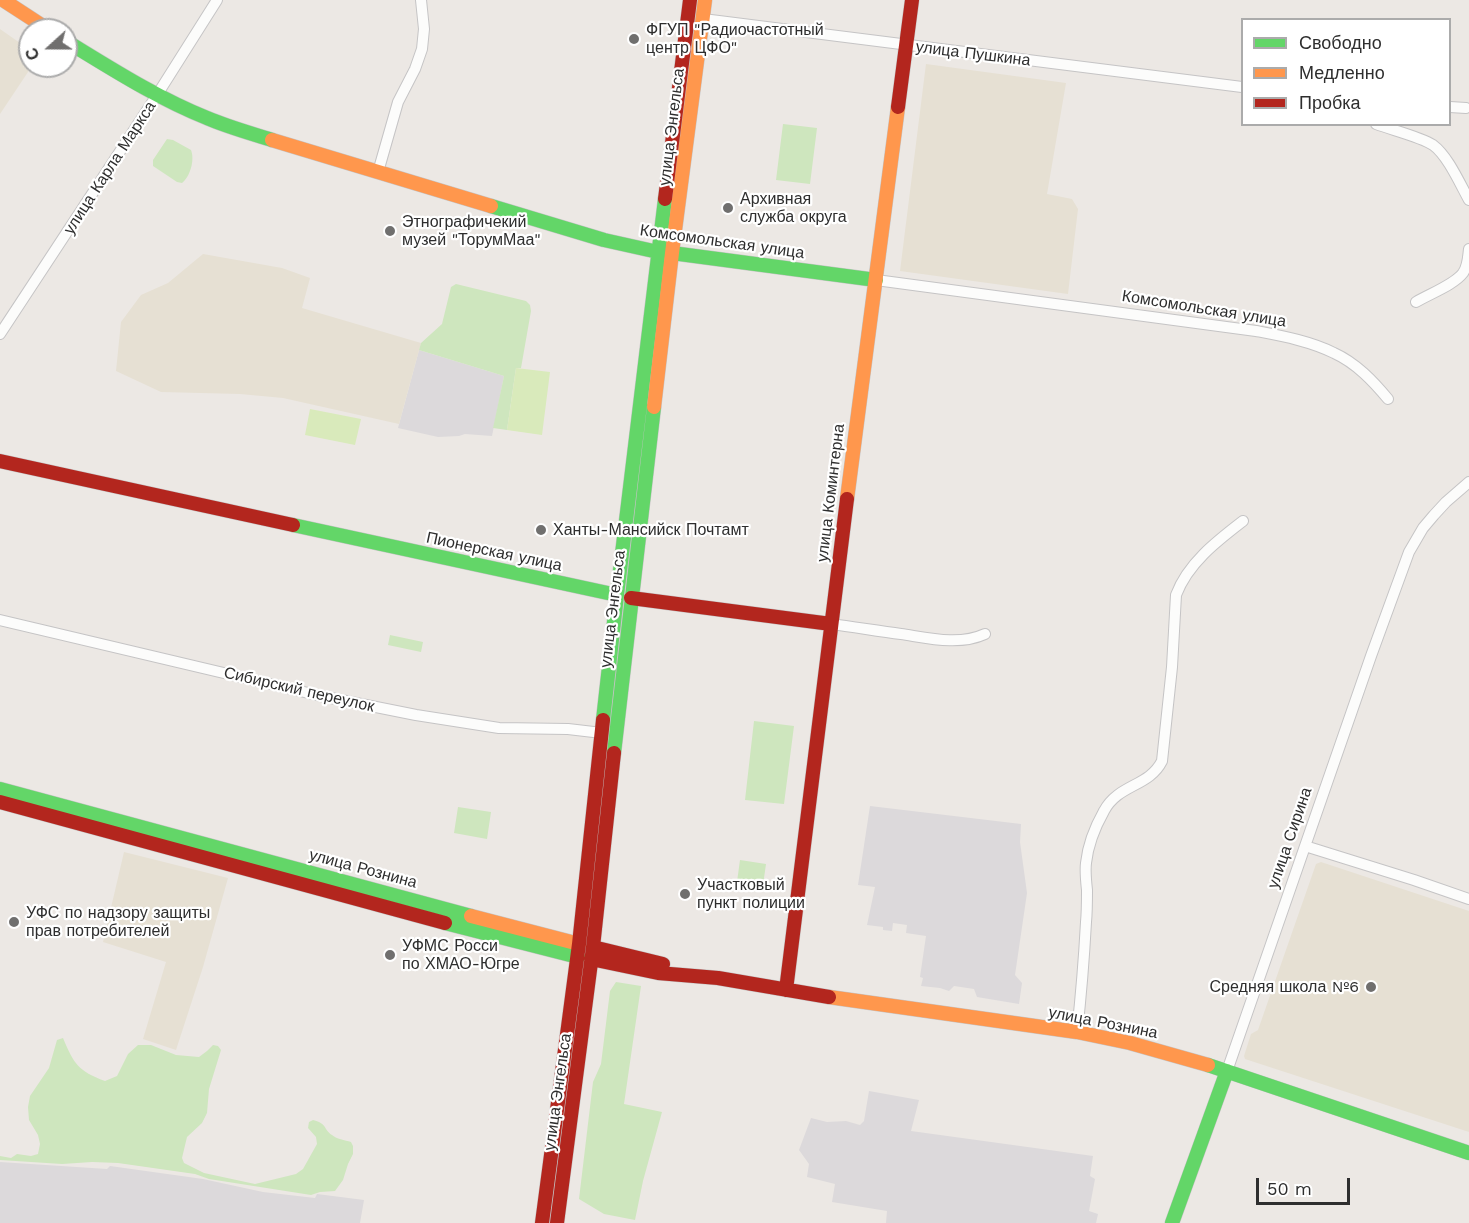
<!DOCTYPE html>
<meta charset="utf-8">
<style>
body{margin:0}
#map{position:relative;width:1469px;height:1223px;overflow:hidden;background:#ece8e4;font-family:"Work Sans",sans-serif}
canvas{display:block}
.legend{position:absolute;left:1241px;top:18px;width:210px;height:108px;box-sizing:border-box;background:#fff;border:2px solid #ababab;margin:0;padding:8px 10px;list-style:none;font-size:18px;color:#2e2e2e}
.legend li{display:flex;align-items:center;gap:12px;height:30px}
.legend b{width:30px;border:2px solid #ababab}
.north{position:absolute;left:18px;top:18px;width:60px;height:60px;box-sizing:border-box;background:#fff;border:2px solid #ababab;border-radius:50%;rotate:249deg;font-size:16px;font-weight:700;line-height:24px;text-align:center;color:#2e2e2e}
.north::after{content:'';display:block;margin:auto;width:21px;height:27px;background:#706f6e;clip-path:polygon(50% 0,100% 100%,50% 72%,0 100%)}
.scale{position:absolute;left:1256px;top:1178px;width:94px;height:27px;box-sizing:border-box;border:3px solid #2e2e2e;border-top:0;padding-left:8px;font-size:18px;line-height:21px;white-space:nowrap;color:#2e2e2e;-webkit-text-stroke:4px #fff;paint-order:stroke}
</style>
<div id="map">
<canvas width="1469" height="1223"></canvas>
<ul class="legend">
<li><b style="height:8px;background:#63d668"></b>Свободно</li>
<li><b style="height:8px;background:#ff974d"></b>Медленно</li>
<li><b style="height:8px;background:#b3261e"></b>Пробка</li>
</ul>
<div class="north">С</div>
<div class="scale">50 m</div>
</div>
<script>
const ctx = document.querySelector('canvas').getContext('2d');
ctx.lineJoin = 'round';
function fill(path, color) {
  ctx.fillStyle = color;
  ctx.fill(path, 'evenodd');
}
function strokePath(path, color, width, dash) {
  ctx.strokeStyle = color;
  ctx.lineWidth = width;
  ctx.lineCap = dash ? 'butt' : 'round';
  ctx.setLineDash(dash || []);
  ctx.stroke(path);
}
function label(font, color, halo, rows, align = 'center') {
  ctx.font = font + ' "Work Sans",sans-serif';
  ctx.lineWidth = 4.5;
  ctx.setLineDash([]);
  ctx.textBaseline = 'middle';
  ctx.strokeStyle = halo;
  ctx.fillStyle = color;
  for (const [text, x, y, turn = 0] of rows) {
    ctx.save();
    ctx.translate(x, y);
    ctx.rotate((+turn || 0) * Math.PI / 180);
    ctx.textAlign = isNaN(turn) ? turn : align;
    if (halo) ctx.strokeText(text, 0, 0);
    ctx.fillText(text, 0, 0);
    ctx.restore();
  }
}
fill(new Path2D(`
 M419,350L504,376L492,436L465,434L459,436L438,437L398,428Z
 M870,806L1021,824L1020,842L1027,893L1015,975L1022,983L1019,1004L977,997L974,989L954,986L949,991L940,988L921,986L923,978L920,977L926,936L906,933L907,925L893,923L892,931L883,930V927L867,925L875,887L858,885Z
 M869,1091L919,1100L911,1131L1093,1156L1090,1176L1095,1179L1089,1211L1098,1214L1096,1223H886L887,1211L832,1202L835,1184L807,1177L809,1164L799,1150L811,1118L827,1122L846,1121L860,1125L864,1121Z
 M0,1162L107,1169L110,1166L203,1179L263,1192L315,1198L317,1194L364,1200L360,1223H0Z`), '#dcd9db');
fill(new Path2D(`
 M0,29L30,50V66H32L0,114Z
 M926,64L1066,83L1047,194L1072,199L1078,209L1068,294L900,271Z
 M203,254L282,268L310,278L302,308L421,343L399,424L283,398L240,394L161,392L116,371L121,322L141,295L168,283Z
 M124,852L228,878L203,967L176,1050L143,1039L166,962L103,942Z
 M1321,862L1469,911V1132L1245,1059L1244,1056L1251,1034L1258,1030L1316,864Z`), '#e6e0d3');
fill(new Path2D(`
 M783,124L817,128L810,184L776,180Z
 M167,139L173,140L191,150C195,160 190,177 182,183L177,182L153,166V160Z
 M456,284L526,301L530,305L531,311L521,368H516L507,430L493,428L504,376L419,350L421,343L442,324L451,287Z
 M390,635L423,642L421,652L388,645Z
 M754,721L794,726L784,804L745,800Z
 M458,807L491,812L487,839L454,833Z
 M740,860L766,864L762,892L736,889Z
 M616,982L641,986L624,1104L662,1112L643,1181L635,1220L604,1214L579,1199L593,1082L601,1064L610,991Z
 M63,1038C74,1064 78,1071 105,1081L117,1076L128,1054L138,1045H151L176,1055L199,1057L207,1051L213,1045L218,1046L221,1050L209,1089L207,1113L202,1123L187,1137L182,1158L184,1163L204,1173L255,1184L296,1174L303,1169L317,1144L316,1137L308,1128L309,1122L313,1120C328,1124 323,1129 332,1135C336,1139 345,1140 351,1142L353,1146V1154L348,1164L343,1180L335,1191L320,1192L311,1195L209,1179L195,1174L118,1163L92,1162L62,1164L0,1160V1156L11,1158L17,1154L31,1156L38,1154L40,1144L38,1135L29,1120L28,1107L30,1096L49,1068L57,1040Z`), '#cee6be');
fill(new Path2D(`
 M516,368L550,372L542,435L507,430Z
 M310,409L361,419L355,445L305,435Z`), '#d9eabb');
const street = new Path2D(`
 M703,19L1242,87
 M1450,107L1466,108
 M1376,124C1392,130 1421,137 1433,145C1448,156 1460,184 1469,200
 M378,172L398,102L415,69L422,49L424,29L421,0
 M876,280L1256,331C1282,336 1310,341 1334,353C1356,363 1373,381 1388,399
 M1416,302C1429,294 1454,285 1463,273C1468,266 1468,257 1469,249
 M0,334L157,95L217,0
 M0,620L321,696L416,715L499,728L568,729L602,733
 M831,624C854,627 878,631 901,634C928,638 959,646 985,634
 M1305,846L1414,880L1469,899
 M1077,1032C1081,996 1084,959 1086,922C1087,912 1087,901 1087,890C1086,881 1085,871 1086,863C1088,844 1095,827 1104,811C1118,784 1149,787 1162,761L1172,667L1176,595C1188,563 1217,541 1243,521
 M1227,1071L1371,656L1409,552L1423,528L1434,515L1446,502L1469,482`);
const fast = new Path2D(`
 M66,41C112,69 157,98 207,118C228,127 250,133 272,140
 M491,206L604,240L658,252
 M672,253L876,280
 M293,525L617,595
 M603,720L617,595L665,199
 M614,753L654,407
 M0,789L471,916
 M445,923L578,957
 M1208,1065L1469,1153
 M1172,1223L1227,1071`);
const slow = new Path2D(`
 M3,0L49,30
 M272,140L491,206
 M654,407L672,253L705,0
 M847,499L898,107
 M471,916L579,944
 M829,997L1077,1032L1130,1043L1208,1065`);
const jam = new Path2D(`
 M898,107L912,0
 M665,199L690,0
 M0,461L293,525
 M631,598L831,624
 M0,802L445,923
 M593,947L663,964
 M591,959L658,973L718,978L829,997
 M786,990L847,499
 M542,1223L579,944L603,720
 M557,1223L593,947L614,753`);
strokePath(street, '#c5c4c5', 12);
strokePath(fast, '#c5c4c5', 15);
strokePath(slow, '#c5c4c5', 15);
strokePath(jam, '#c5c4c5', 15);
strokePath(street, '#fcfcfb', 10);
strokePath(fast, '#63d668', 14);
strokePath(slow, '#ff974d', 14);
strokePath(jam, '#b3261e', 14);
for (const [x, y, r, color] of [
 [634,39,6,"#706f6e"],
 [728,208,6,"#706f6e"],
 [390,231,6,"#706f6e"],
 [541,530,6,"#706f6e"],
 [685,894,6,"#706f6e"],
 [14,922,6,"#706f6e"],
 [390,955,6,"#706f6e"],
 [1371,987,6,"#706f6e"]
]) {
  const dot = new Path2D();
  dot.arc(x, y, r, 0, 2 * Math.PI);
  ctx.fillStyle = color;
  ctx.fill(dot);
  strokePath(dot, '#fff', 2);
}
label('16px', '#2e2e2e', '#fff', [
 ["ФГУП \"Радиочастотный",646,30],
 ["центр ЦФО\"",646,48],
 ["Архивная",740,199],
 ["служба округа",740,217],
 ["Этнографичекий",402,222],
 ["музей \"ТорумМаа\"",402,240],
 ["Ханты-Мансийск Почтамт",553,530],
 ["Участковый",697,885],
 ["пункт полиции",697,903],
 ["УФС по надзору защиты",26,913],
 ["прав потребителей",26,931],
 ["УФМС Росси",402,946],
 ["по ХМАО-Югре",402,964],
 ["Средняя школа №6",1359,987,"right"]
], 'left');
label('16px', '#2e2e2e', '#fff', [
 ["улица Пушкина",973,54,7],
 ["улица Энгельса",672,127,-83],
 ["улица Карла Маркса",110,168,-57],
 ["Комсомольская улица",722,242,8],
 ["Комсомольская улица",1204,309,9],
 ["улица Коминтерна",831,493,-83],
 ["Пионерская улица",494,552,12],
 ["улица Энгельса",613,609,-83],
 ["Сибирский переулок",299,690,13],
 ["улица Сирина",1290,838,-71],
 ["улица Рознина",363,869,15],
 ["улица Рознина",1103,1023,11],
 ["улица Энгельса",558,1092,-82]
]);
</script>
